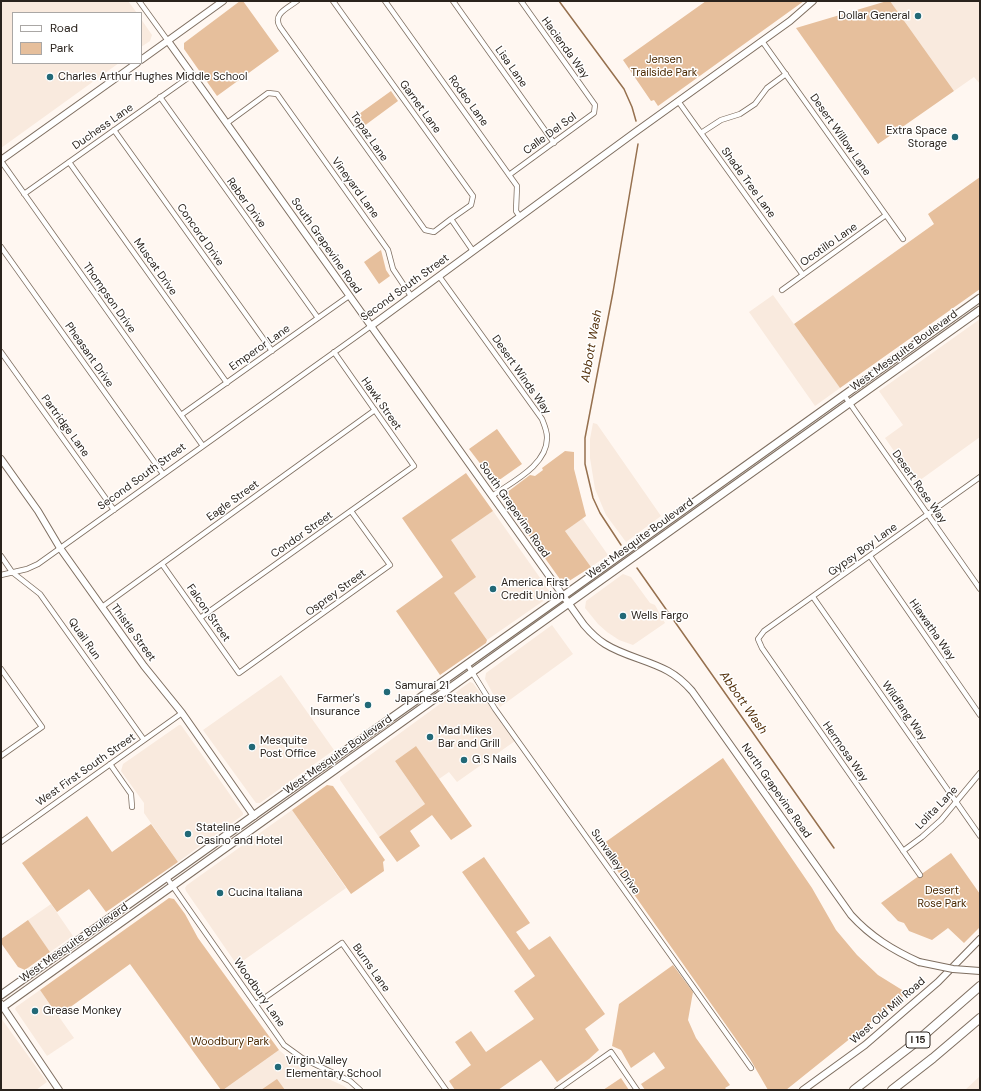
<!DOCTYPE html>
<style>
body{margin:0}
#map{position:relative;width:981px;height:1091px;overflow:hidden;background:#fff7f1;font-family:"DM Sans",sans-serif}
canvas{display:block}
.frame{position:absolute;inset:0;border:2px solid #2a231d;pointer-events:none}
.legend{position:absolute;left:12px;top:12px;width:130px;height:52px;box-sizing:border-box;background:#fff;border:1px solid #aaa7a5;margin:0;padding:5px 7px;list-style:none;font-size:12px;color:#2a231d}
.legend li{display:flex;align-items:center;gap:8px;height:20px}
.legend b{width:20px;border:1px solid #aaa7a5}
</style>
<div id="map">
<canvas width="981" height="1091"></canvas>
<div class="frame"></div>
<ul class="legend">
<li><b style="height:5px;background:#fff"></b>Road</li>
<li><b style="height:11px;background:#e6bf9c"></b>Park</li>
</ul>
</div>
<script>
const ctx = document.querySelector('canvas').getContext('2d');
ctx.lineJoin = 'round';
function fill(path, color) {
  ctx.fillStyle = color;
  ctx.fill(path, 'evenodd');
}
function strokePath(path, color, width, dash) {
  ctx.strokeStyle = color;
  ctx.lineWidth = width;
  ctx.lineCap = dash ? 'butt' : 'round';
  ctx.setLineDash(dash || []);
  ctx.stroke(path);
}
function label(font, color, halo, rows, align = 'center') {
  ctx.font = font + ' "DM Sans",sans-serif';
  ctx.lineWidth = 3;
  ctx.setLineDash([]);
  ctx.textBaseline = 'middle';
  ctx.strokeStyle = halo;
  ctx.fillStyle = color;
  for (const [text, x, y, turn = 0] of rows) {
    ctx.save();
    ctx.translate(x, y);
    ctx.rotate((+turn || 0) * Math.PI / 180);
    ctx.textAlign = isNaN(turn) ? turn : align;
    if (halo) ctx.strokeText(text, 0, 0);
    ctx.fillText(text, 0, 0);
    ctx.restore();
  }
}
fill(new Path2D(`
 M1,1H128L137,13H13V63H119L1,148Z
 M890,1H980V84L974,77L954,91Z
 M141,19L152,35L150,41L141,47Z
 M773,295L840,388L815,406L749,312Z
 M980,319V437L916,483L885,438L903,425L879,391Z
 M593,423L597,424L661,516L626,542L606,515L595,489L590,458V439Z
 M493,511L550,592L551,595L549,597L487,640L454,593L450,540Z
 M582,518L608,555L591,567L565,531Z
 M623,574L631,577L650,603L655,605L665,623L633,645L619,640L607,632L598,624L585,608L586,601Z
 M552,625L573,654L500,707L485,679L486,673Z
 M281,675L334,750L260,803H256L203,730Z
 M470,682L473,683L515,741L457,782L449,772L439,779L416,746L395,761L425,804L379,837L340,780V777Z
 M179,725H181L243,813V815L178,862L144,813V803L121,771L123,764Z
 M292,810L346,888L237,965L186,891L185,888L187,885Z
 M51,904L73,936L50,952L28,920Z
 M40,990L74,1038L47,1056L15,1009L16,1007Z
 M1,1018L47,1082L36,1090H1Z
 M279,1050L294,1063L324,1077L344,1086L349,1090H223Z
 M980,1076V1090H965Z`), '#f9eade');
fill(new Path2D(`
 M240,1H243L279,51L217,96L184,49V43Z
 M706,1H804L658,106L654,100L651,101L623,60Z
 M887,1H890L954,91L878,144L796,28Z
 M391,91L398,101L360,129L352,119Z
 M980,177V289L840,388L794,324L934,224L928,214Z
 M381,250L386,270L390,276L379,284L364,262Z
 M497,429L522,464L495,483L469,449Z
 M565,451L574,452V469L586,516L565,531L591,567L566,583L562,582L502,498V496L530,475L535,476L543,470L542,468Z
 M466,473L493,511L451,540L476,577L454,593L487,640L486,643L440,675L396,611L443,577L402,518Z
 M416,746L472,826L451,840L432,815L410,831L420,846L397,862L379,837L425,804L395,761Z
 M723,758L812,888L836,930L857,955L878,975L907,993L786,1090H768L750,1059L600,846Z
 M327,785L333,786L385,860L383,862L384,871L351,894L292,810Z
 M87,816L112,852L151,824L178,862L106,912L89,889L57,912L22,863Z
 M951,853L980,894V927L964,943L948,928L932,940L909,931L904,923L898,921L881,903Z
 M484,857L530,923L516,932L529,950L550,936L605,1014L585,1029L599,1050L589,1059L557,1082L541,1060L498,1090H455L449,1081L471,1065L455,1042L471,1031L486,1052L534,1019L514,991L535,976L462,872Z
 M169,898L174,899L185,914L198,938L279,1050L223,1090H221L130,964L58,1016L40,990Z
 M28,920L50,952L25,970L18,967L1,943V939Z
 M673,965L693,992L688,1020L696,1038L730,1085L725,1088L727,1090H645L641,1084L665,1068L654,1052L631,1068L621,1050L612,1046L619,1004Z
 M621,1078L629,1090H603Z
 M277,1079L285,1090H261Z`), '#e6bf9c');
strokePath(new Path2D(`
 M559,1L624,89L632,107L636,121
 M621,545L600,513L593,498L585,464V438L613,292L638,144
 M637,568L834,848`), '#96704e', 1.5);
const street = new Path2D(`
 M139,1L168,41
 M297,1C288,8 272,14 280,27L425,230L434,232L451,219L473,251
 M333,1L473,196L471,205L451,219
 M385,1L517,186L516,211L520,217
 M453,1L554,143
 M762,41L903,239
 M160,97L318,318
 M678,101L803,275
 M227,123L268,93L277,94L388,250L393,269L411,296
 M114,130L272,351
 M701,133L721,120L740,114L755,104L767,88L786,74
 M1,161L203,446
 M69,162L227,383
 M509,175L594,113L595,105L521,1
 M24,194L192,75
 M1,247L163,474
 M439,276L542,419C544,424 547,431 547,437C548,465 512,482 492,496
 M782,290L886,215
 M1,352L114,510
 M844,395L980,589
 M181,415L349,296
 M1,556L12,572L40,594L144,740
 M870,556L980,715
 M162,564L239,673L390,565L351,511
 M1,575L27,569L38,564L371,326
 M813,597L980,836
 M102,607L375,410
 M200,618L414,466L334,352
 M467,664L495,709L751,1068
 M1,669L42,727L1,756
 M110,764L131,794L132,807
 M1,842L182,713
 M903,851L922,837L941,820L980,773
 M920,875L762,648L758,639L764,631L980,477
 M167,878L284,1045L302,1058L350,1081L360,1090
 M256,1004L342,943L446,1090
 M557,1090L611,1052L637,1090`);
const secondary = new Path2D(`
 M168,41L584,625C590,632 597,639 605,644C624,656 648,660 668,671C677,676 685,683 692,691L851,915C871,937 893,950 919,962
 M141,60L223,1
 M1,160L137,63
 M371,326L634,133L790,21L813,1
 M1,459L38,511L60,548L144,666L182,713L254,816
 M1,1004L59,1090
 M803,1090L865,1045L938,982L980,939`);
const primary = new Path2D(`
 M1,995L563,596L980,298
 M1,1008L980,310`);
const highway = new Path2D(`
 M854,1090L916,1042L980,986
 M892,1090L933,1058L980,1018`);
strokePath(street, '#7e6e60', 6);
strokePath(secondary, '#7e6e60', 8);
strokePath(primary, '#7e6e60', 9);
strokePath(highway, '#7e6e60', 10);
strokePath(street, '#fff', 4.5);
strokePath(secondary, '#fff', 6);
strokePath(primary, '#fff', 7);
strokePath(highway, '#fff', 8);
const secondaryBridge = new Path2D(`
 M919,962L953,969L980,971`);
strokePath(secondaryBridge, '#7e6e60', 8, []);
strokePath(secondaryBridge, '#fff', 6);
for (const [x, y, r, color] of [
 [918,16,4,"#226977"],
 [50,77,4,"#226977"],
 [955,137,4,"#226977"],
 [493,589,4,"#226977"],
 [623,616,4,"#226977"],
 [387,692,4,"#226977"],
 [368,705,4,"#226977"],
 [430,737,4,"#226977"],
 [252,747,4,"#226977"],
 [464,760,4,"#226977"],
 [188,834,4,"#226977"],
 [220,893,4,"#226977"],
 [35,1011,4,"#226977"],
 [278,1067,4,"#226977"]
]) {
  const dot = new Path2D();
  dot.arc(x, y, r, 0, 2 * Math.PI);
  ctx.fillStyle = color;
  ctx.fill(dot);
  strokePath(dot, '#fff', 1.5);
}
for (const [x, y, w] of [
 [918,1040,24]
]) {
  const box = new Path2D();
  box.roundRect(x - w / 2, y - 8, w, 16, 3);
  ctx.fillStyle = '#fff';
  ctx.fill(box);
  strokePath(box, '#2a231d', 1);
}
label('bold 10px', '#2a231d', null, [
 ["I 15",918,1040]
]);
label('11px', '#2a231d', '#fff', [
 ["Dollar General",910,16,"right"],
 ["Charles Arthur Hughes Middle School",58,77],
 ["Extra Space",947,131,"right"],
 ["Storage",947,144,"right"],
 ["America First",501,583],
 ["Credit Union",501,596],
 ["Wells Fargo",631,616],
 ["Samurai 21",395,686],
 ["Japanese Steakhouse",395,699],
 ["Farmer's",360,699,"right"],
 ["Insurance",360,712,"right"],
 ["Mad Mikes",438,731],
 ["Bar and Grill",438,744],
 ["Mesquite",260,741],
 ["Post Office",260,754],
 ["G S Nails",472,760],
 ["Stateline",196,828],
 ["Casino and Hotel",196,841],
 ["Cucina Italiana",228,893],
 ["Grease Monkey",43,1011],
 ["Virgin Valley",286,1061],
 ["Elementary School",286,1074]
], 'left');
label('11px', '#2a231d', '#fff', [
 ["Hacienda Way",565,48,54],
 ["Lisa Lane",511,67,55],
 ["Rodeo Lane",468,101,54],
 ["Garnet Lane",420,107,54],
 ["Duchess Lane",103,127,-35],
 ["Calle Del Sol",550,134,-36],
 ["Desert Willow Lane",840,135,55],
 ["Topaz Lane",369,137,55],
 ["Shade Tree Lane",748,183,54],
 ["Vineyard Lane",355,188,54],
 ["Reber Drive",246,203,54],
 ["Concord Drive",200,235,55],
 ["Ocotillo Lane",829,245,-35],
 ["South Grapevine Road",326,246,55],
 ["Muscat Drive",155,267,55],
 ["Second South Street",405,288,-36],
 ["Thompson Drive",109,298,55],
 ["Emperor Lane",260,348,-35],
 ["West Mesquite Boulevard",904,351,-36],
 ["Pheasant Drive",89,355,55],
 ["Desert Winds Way",521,375,55],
 ["Hawk Street",381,404,55],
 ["Partridge Lane",65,426,54],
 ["Second South Street",142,477,-36],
 ["Desert Rose Way",919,487,55],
 ["Eagle Street",233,501,-36],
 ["South Grapevine Road",514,510,55],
 ["Condor Street",302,535,-35],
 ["West Mesquite Boulevard",640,539,-36],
 ["Gypsy Boy Lane",863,550,-36],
 ["Osprey Street",336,593,-36],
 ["Falcon Street",208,613,55],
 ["Hiawatha Way",932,630,55],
 ["Thistle Street",133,633,54],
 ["Quail Run",84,639,55],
 ["Wildfang Way",904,711,55],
 ["Hermosa Way",845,752,55],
 ["West Mesquite Boulevard",338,755,-35],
 ["West First South Street",86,770,-35],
 ["North Grapevine Road",776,791,55],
 ["Lolita Lane",937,808,-46],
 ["Sunvalley Drive",615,862,55],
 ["West Mesquite Boulevard",74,943,-35],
 ["Burns Lane",371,968,55],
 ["Woodbury Lane",259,993,55],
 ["West Old Mill Road",888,1011,-41]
]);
label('11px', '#4a2801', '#fff', [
 ["Jensen",664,60],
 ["Trailside Park",664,73],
 ["Desert",942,891],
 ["Rose Park",942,904],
 ["Woodbury Park",230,1042]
]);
label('italic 12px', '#53300b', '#fff', [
 ["Abbott Wash",592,346,-80],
 ["Abbott Wash",743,703,55]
]);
</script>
